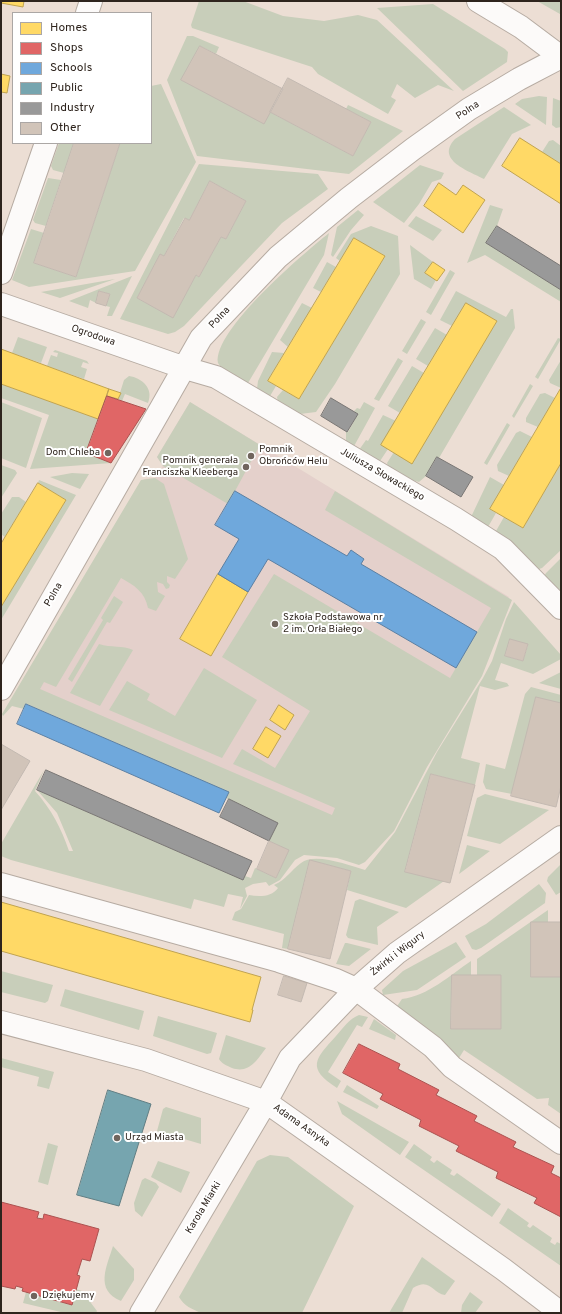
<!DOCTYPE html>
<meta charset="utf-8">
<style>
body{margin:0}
#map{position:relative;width:562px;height:1314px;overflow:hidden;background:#ecded4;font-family:Overpass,sans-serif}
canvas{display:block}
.frame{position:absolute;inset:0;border:2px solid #2e241d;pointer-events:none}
.legend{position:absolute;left:12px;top:12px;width:140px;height:132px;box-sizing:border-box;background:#fff;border:1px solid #aba7a5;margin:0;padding:5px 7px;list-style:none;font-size:12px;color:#2e241d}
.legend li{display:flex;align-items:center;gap:8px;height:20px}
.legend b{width:20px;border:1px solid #aba7a5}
</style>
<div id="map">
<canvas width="562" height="1314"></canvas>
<div class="frame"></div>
<ul class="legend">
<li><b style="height:11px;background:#ffd966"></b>Homes</li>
<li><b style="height:11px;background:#e06666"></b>Shops</li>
<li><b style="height:11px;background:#6fa8dc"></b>Schools</li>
<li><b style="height:11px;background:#76a5af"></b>Public</li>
<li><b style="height:11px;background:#999"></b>Industry</li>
<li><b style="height:11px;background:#d1c4b9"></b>Other</li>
</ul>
</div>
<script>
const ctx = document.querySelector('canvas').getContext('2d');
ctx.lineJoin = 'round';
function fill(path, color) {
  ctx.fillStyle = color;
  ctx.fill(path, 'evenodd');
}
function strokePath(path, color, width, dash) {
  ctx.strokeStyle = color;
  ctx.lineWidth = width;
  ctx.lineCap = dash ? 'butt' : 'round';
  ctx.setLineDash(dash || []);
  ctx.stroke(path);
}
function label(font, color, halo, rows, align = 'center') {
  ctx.font = font + ' Overpass,sans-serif';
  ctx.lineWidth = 4;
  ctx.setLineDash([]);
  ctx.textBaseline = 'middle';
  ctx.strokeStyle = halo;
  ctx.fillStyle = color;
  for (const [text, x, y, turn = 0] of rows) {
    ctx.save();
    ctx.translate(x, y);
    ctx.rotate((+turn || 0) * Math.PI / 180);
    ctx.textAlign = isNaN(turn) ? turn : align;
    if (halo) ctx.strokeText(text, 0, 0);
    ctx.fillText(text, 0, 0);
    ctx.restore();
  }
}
fill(new Path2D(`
 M190,402L509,597L475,657L466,652L352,846L26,704L144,479L155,478L163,466L157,457Z`), '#e4d0cb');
fill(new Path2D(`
 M199,1H243L283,16L324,21L358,15L377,20L454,91L438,85L415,98L397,84L391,97L396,100L388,114L318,74L312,67L192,28L191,25Z
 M537,1H561V14H560Z
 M433,4L505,49L508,52L507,62L463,91L377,8Z
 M187,36H193L219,47L216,54L200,46L182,80L270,112L353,156L371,122L346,109L348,105L403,131L349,174L197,156L167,80Z
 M161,84L196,162L135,271L29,287L12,280L31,229L44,233L34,263L76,277L120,143H151V86Z
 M539,96L547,97L546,125L515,104L522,99Z
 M553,98L561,101V127L556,128L552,125Z
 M504,107L531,125L512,134L484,179C469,171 435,160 455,139Z
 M553,140L561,146V164L542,152L549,141Z
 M59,143H74L64,173L53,170L51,166Z
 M199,164L318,174L328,189L282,223L184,326L175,332L168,334L120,319ZM210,181L246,201L226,239L221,237L199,277L196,275L173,317L137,298L160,255L164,256L184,218L189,220Z
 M420,165L444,173L441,179L432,182L419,204L404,223L373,202Z
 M48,178L61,180L46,226L35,223L33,220Z
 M490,205L503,209L497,226L487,243L561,290V302L485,255L467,263Z
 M358,210L364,215L351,230L333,257L331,255L337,227Z
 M416,216L442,230L433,241L408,226Z
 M371,226L398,236L400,274L335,384L316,412L300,414L278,402L277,397L283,390L299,399L385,256L354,238L340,261L336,258L351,234Z
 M329,233L324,255L248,383L245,384L222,369L218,363C213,330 303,254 329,233Z
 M410,245L433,262L425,273L436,280L431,289L414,279Z
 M327,262L336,267L321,292L313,288Z
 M450,270L455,273L431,315L426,312Z
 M132,276L112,316H107L110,307L106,306L110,294L99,291L96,303L90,300L88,308L69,301Z
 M115,279L60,298L41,292Z
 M456,291L506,317L511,309H513L515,328L439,458L437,457L426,476L419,482L408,479L388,466L387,463L394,452L412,463L497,321L466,303L452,326L440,320Z
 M302,303L312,308L288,347L280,340Z
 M421,319L426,322L407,354L402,351Z
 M435,328L447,335L428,366L416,359Z
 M18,337L47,347L41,363L12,353Z
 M558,338L561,339L538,379L535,377Z
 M55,350L87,361L89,364L83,362L81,367L87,369L84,379L47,366L51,355L57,357L58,353L53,352Z
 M272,352L284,353L268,381L276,386L270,396L257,389L258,381Z
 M398,358L403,361L379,401L374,399Z
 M561,360V388L550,383L549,380Z
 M412,366L424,373L400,413L388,406Z
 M129,376C142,378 154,388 148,403L125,394L122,401L118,399L124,380Z
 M1,384L98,419L86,453L111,463L30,469L49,415L1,398Z
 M530,384L533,386L514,418L512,416Z
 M545,393L555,398L538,427L526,422V418L540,394Z
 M1,402L42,418L26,468L1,458Z
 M190,402L260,445L228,504L163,466L157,457Z
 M364,402L375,408L353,448L346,443V431L348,432L358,414L354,411L357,408L360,409Z
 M383,415L396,421L388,449L380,461L359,450L366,440L368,441Z
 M507,423L510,425L487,465L484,463Z
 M520,431L532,437L509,476L498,471L497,465L516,433Z
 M561,463V550L542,568L539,569L496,531L504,517L523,528Z
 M1,465L15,470L17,473L1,498Z
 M72,473L89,474L80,489L50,477Z
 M490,477L504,485L490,509L496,513L488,527L471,517Z
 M155,478L164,484L188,559L175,579L167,576V582L170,585L169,588L166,589L163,584L157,582L158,592L165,596L156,611L148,608C145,592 134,585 121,578L56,687L44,682L40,689L332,815L335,808L233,764L242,749L275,768L310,711L222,657L274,574L450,678L491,608L325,510L335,491L512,600L482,676L427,767L394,831L365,862L359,865L337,858L304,855L295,860L280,880L269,886L266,882L253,884L245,888L247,896L240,909L243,897L228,894L224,907L194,899L191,909L11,860L1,856V844L44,770L35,791C52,810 61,828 69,851H73L57,813L37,790L243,880L245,876L251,878L255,868L276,878L288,851L269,841L278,823L226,798L228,792L27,704L24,709L12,706L3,716L2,714L141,480Z
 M39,480L76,495L1,620V606L66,500L38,483Z
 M12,497H19L26,502L5,537L1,534V514Z
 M561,558V594L544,576L546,573Z
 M114,596L123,602L110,623L107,622L72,682L68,679L103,620L101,618Z
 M514,602L561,655V659L533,674L501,663L495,680L507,683L509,686L495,690L480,686L461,758L480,763L475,785L431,774L405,871L444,881L406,908L347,890L351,871L310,861L288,949L282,948L284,934L232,920L235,912L241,909L249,895C259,897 272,897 278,888L274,885C287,879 290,871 301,863C314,852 349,865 365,870L395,832L437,752L483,678L492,661L506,619ZM510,640L528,645L523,661L505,656Z
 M99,644C111,648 123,645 133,650L100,706L70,693Z
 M204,668L257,700L222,758L109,710L127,681L150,694L147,700L175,716Z
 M561,672V689L539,683Z
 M531,687L561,695V703L512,794L486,789L483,782L486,764L505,769L525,694Z
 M485,794L549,810L500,844L467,836L477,798Z
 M467,845L490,851L459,874Z
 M561,864V892L556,895L547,881L548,877Z
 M539,884L546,893L545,903L481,948L476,950L472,949L465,936L486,924Z
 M360,899L399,912L377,927L378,945L348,938L346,935L355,901Z
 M548,910V922H531V976L561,977V1114L548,1105L549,1098L537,1099L464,1050L459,1058L393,1012L402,999C428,996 450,975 471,961V975H452L451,1028L501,1029V975H477V959Z
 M456,942L466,957L417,990L383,995L382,990L403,971Z
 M345,943H347L371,949L349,966L336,964Z
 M1,971L53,985L48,1001L45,1003L1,992Z
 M65,989L144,1011L139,1030L60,1006Z
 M359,1015L368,1017L362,1027L357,1025L328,1072L341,1081L337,1088C306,1068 315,1059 336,1036C343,1028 349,1019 359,1015Z
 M158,1016L217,1033L211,1053L207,1054L153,1036Z
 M374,1019L396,1035L395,1040L369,1029Z
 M226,1035L266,1048C257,1060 249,1074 232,1068C226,1065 222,1064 219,1059Z
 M1,1058L54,1072L49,1089L37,1086L39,1077L1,1067Z
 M347,1085L379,1106L377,1109L343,1092Z
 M337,1101L409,1142L400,1155L342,1114Z
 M166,1107L201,1118V1144L157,1131L163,1109Z
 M48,1143L58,1146L48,1185L38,1182Z
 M414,1144L432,1157L430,1160L434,1163L437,1160L452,1170L450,1174L454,1176L457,1173L501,1204L492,1217L405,1157Z
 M270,1155L288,1157L354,1206L302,1313H201C192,1309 184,1306 179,1297L257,1161Z
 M158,1161L190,1172L181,1193L151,1177Z
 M145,1178L156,1183L159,1187L142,1217L135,1211L134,1203L142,1180Z
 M508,1208L529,1223L527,1226L530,1228L533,1225L552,1238L550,1242L555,1245L557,1242L561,1244V1266L499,1223Z
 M113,1246L134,1269V1280L121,1301C94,1290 107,1266 113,1246Z
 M422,1257L455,1281L445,1295C432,1293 430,1277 413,1288L402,1313H389Z
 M76,1289L82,1291L97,1311L96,1313H65L23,1303L26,1292L71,1305Z
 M470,1292L483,1302L475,1313H461L462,1305Z`), '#c8ceba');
const homes = new Path2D(`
 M1,1H24L23,7L1,3V5Z
 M1,74L10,76L7,93L1,92Z
 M520,138L561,164V204L502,166Z
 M439,183L456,195L463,185L485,200L463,233L424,206Z
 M354,238L385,256L299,399L268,381Z
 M433,262L445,270L437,281L425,273Z
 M466,303L497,321L412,464L381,445Z
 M1,349L109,389L98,419L1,384Z
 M561,388V463L523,528L490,509Z
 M109,389L121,393L118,399L107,396Z
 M38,483L66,500L1,607V544Z
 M218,574L248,592L211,656L180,639Z
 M279,705L294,715L285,730L270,720Z
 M266,727L281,736L268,758L253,749Z
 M1,902L261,977L252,1010H253L250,1022L1,951Z`);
fill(homes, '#ffd966');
strokePath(homes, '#c0a350', 1);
const shops = new Path2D(`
 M107,396L146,409L111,463L86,453Z
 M359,1044L400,1064L398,1069L439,1090L436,1095L477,1116L474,1121L516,1142L513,1147L554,1166L551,1173L561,1178V1217L534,1203L537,1198L496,1178L498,1172L456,1151L459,1146L419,1126L421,1120L380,1099L383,1094L343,1073Z
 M1,1202L39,1212L37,1218L43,1219L44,1214L99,1229L90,1261L82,1259L77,1275L80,1276L72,1305L22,1291L23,1288L16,1286L15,1289L1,1286Z`);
fill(shops, '#e06666');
strokePath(shops, '#ab5250', 1);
const schools = new Path2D(`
 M235,491L347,556L351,550L364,559L361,564L477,632L456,668L268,559L248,592L218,574L239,539L215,525Z
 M26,704L229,792L219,813L17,724Z`);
fill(schools, '#6fa8dc');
strokePath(schools, '#5c80a3', 1);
const public = new Path2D(`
 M108,1090L151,1104L119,1206L77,1195Z`);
fill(public, '#76a5af');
strokePath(public, '#607e83', 1);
const industry = new Path2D(`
 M497,226L561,266V290L486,243Z
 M331,398L358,414L347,432L321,416Z
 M437,457L473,477L461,497L426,476Z
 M46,770L252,861L243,880L37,790Z
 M229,799L278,823L269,841L220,817Z`);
fill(industry, '#999');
strokePath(industry, '#797674', 1);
const building = new Path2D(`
 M200,46L283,89L264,124L181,80Z
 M288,78L371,122L353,156L270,112Z
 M74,143H120L76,277L34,263Z
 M210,181L246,201L226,239L221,237L199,277L196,275L173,318L137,298L160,254L164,256L185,218L189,220Z
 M99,291L110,294L106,306L96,303Z
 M510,639L528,644L523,661L505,656Z
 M536,697L561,703V786L556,807L511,796Z
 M1,744L30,761L1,810Z
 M431,774L475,785L450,883L405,872Z
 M269,841L289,850L276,878L257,869Z
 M310,860L351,871L330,959L288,949Z
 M531,922H561V977H531Z
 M452,975H501V1029H451Z
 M284,976L307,983L301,1002L278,995Z`);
fill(building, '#d1c4b9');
strokePath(building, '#c3b9b1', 1);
const minor = new Path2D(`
 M87,13L91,1
 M1,273L46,143
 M1,304L185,368L216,377L456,519L503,549L561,608
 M1,689L201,338L278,257L349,198L413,149L469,109L519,79L561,57L521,27L478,1
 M1,884L279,961L336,980L356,989L433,1047L452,1067L561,1143
 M1,1022L146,1060L266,1102L503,1269L561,1313
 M141,1313L266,1102L290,1058L356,989L397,953L561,837`);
strokePath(minor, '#b6aba2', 24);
strokePath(minor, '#fcfaf9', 22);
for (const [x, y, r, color] of [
 [108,453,4,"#70655d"],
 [251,456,4,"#70655d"],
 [246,467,4,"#70655d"],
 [275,624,4,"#70655d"],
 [117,1138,4,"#70655d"],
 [34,1296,4,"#70655d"]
]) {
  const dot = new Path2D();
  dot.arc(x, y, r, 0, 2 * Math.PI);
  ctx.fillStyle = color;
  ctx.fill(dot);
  strokePath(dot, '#fff', 1.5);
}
label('10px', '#2e241d', '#fff', [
 ["Polna",468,111,-33],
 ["Polna",220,318,-47],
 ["Ogrodowa",93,336,19],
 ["Juliusza Słowackiego",382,475,30],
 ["Polna",54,595,-60],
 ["Żwirki i Wigury",398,954,-38],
 ["Adama Asnyka",301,1126,35],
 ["Karola Miarki",204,1208,-59]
]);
label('10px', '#2e241d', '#fff', [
 ["Pomnik",259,450],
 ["Obrońców Helu",259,462],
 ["Dom Chleba",100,453,"right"],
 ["Pomnik generała",238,461,"right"],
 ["Franciszka Kleeberga",238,473,"right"],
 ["Szkoła Podstawowa nr",283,618],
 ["2 im. Orła Białego",283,630],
 ["Urząd Miasta",125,1138],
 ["Dziękujemy",42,1296]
], 'left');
</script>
